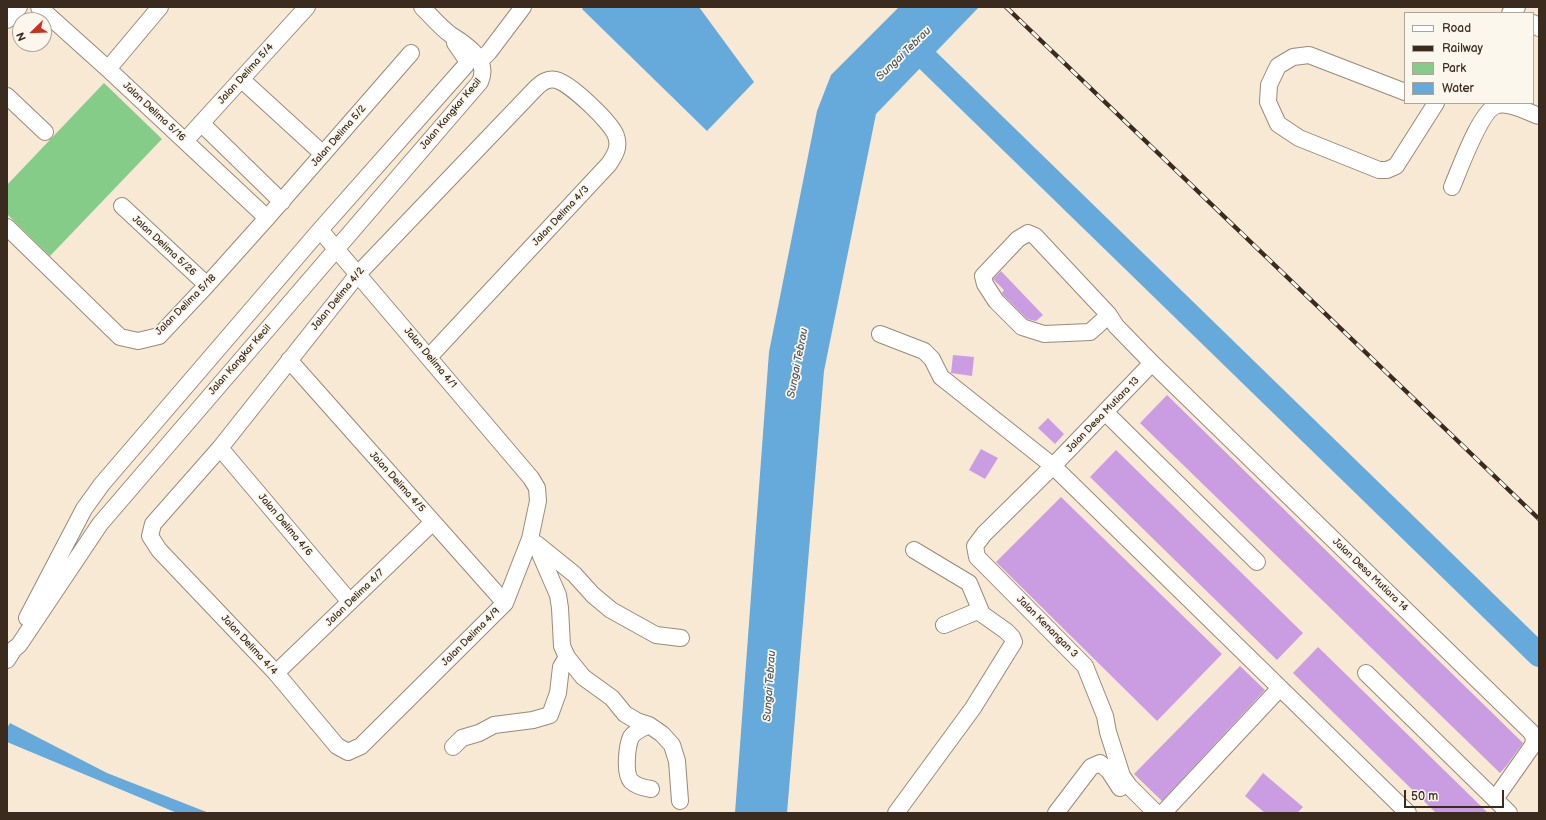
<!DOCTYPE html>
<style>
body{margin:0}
#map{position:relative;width:1546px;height:820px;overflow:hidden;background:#f7e9d4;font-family:"Balsamiq Sans",sans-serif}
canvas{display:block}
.frame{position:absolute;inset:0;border:8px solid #3b2a1e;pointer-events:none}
.legend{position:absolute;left:1404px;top:12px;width:130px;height:92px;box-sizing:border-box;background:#fbf7ec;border:1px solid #aea59a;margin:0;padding:5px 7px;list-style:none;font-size:12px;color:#3b2a1e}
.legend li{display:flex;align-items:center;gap:8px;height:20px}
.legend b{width:20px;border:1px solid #aea59a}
.north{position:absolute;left:12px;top:12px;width:40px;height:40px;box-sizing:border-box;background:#fbf7ec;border:1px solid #aea59a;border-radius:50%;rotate:247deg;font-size:11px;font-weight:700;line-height:16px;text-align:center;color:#3b2a1e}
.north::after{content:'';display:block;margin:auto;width:14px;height:18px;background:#c8321e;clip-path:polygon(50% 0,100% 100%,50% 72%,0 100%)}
.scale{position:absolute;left:1404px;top:790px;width:100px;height:18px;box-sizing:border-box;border:2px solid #3b2a1e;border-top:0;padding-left:5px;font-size:12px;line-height:14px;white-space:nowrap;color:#3b2a1e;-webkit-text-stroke:3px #fbf7ec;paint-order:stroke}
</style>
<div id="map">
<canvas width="1546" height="820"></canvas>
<div class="frame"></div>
<ul class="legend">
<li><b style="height:5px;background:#fff"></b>Road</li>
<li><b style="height:5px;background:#3b2a1e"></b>Railway</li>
<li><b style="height:11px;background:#84cc87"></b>Park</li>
<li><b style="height:11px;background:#66a9db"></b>Water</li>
</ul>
<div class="north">N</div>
<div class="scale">50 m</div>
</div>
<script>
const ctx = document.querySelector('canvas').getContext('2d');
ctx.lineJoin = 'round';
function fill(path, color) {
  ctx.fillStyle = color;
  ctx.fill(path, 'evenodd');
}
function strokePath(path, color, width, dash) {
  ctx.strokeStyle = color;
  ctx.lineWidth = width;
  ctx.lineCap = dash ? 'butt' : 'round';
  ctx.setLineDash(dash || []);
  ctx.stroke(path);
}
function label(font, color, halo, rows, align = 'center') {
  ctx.font = font + ' "Balsamiq Sans",sans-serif';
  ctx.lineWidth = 3.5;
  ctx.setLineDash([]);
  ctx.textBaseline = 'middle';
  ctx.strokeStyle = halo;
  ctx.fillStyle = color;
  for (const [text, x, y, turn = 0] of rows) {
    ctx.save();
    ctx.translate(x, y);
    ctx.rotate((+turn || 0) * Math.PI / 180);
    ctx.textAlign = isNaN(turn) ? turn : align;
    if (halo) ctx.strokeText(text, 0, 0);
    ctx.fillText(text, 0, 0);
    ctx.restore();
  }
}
fill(new Path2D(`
 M104,83L162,139L50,256L7,214V185Z`), '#84cc87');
fill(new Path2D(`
 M584,7H699L754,82L707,131L582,9Z
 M899,7H979L876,114L824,371L787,813H735L769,352L817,111L831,75Z
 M10,723L107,773L209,813H177L7,742V728Z`), '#66a9db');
strokePath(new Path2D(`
 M914,47L1539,655`), '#66a9db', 24);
fill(new Path2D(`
 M1001,271L1043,315L1036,321L1027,319L1003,295L1002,293L1004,290L993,279Z
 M953,355L974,357L972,376L951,373Z
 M1167,395L1523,743L1507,765L1500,773L1140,423Z
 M1048,418L1064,434L1055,444L1038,428Z
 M981,449L998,458L985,479L969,470Z
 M1116,450L1303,633L1277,660L1090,477Z
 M1061,497L1222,654L1157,721L996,562Z
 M1318,647L1488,813H1436L1293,673Z
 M1240,666L1265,690L1162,801L1134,774Z
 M1263,773L1303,807L1297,813H1265L1245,796Z`), '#ca9de3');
const minor = new Path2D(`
 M39,7L108,69L267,218
 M1510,13L1517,7
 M7,20L19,7
 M1533,23L1539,28
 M480,61L489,52L523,7
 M108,69L160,7
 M241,79L323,154
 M1405,92L1309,55L1293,57L1278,66L1269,85L1268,102L1278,124L1299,138L1379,170H1387L1396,166L1436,103
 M7,96L45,132
 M201,123L282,202
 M185,141L307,7
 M1452,187C1459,171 1481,108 1498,105C1511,102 1527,112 1539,116
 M122,206L207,285
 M7,227L120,337L138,341L159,336L207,285L267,218L411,53
 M320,230C390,313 461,395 531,478L537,488L538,501L530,539L505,603L361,746L348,752L337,746L276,673L159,550L150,536L153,524L220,448L358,274L535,89C541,83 547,78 556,80C570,83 612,123 616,136C620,147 615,155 609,164L429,357
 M1109,315L1090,332L1044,334L1022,327L996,301L985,284L983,276L1018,239L1028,233L1035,236L1109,315L1116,326L1152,363L1531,732L1534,738L1533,745L1495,799
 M880,334L924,351L932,359L941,377L1053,466L1408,813
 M289,360L505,603
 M1152,363L1053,466L984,534L975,546L977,557L1085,666L1105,716L1108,732L1122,776L1129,786L1156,813
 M1105,412L1257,562
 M220,448L350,602
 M537,544L541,556L558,595L560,608L562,646L567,657L583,677L612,698L625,714L637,721L649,725L662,734L672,745L677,761L680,801
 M538,545L574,574L593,595L611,610L656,635L681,638
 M27,618L84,509L102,484L320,230L466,65V59L455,43
 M944,625L980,610
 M7,660L14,649L19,645L100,524L480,82C490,60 467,45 451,35C440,27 431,16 422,7
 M276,673L433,522
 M1366,673L1509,813
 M649,725C643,728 635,731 631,737C627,746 624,773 631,781C636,786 644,788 651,789
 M453,747L462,738L479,733L494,725L533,720L550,715L558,693L561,667L567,657
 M896,813L973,708L1014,642L1012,637L1006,631L982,614L969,583L914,550
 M1056,813L1091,767L1100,763L1109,771L1120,788
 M1163,813L1280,688`);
strokePath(minor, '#998a79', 18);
strokePath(minor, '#fff', 16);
const rail = new Path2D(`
 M1006,7L1539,519`);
strokePath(rail, '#3b2a1e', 4.5);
strokePath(rail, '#fbf7ec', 3, [9]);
label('10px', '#3b2a1e', '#fbf7ec', [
 ["Jalan Delima 5/4",246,74,-48],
 ["Jalan Delima 5/16",154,112,43],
 ["Jalan Kangkar Kecil",451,114,-50],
 ["Jalan Delima 5/2",339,136,-49],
 ["Jalan Delima 4/3",561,216,-47],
 ["Jalan Delima 5/26",164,246,43],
 ["Jalan Delima 4/2",338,299,-51],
 ["Jalan Delima 5/18",186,305,-45],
 ["Jalan Delima 4/1",430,358,50],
 ["Jalan Kangkar Kecil",240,360,-49],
 ["Jalan Desa Mutiara 13",1103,415,-46],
 ["Jalan Delima 4/5",397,482,48],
 ["Jalan Delima 4/6",285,525,50],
 ["Jalan Desa Mutiara 14",1370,575,44],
 ["Jalan Delima 4/7",355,598,-44],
 ["Jalan Kenangan 3",1047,627,45],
 ["Jalan Delima 4/9",471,637,-45],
 ["Jalan Delima 4/4",249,645,47]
]);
label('italic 11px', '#4a5660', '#fbf7ec', [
 ["Sungai Tebrau",904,54,-44],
 ["Sungai Tebrau",798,363,-79],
 ["Sungai Tebrau",770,686,-86]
]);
</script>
